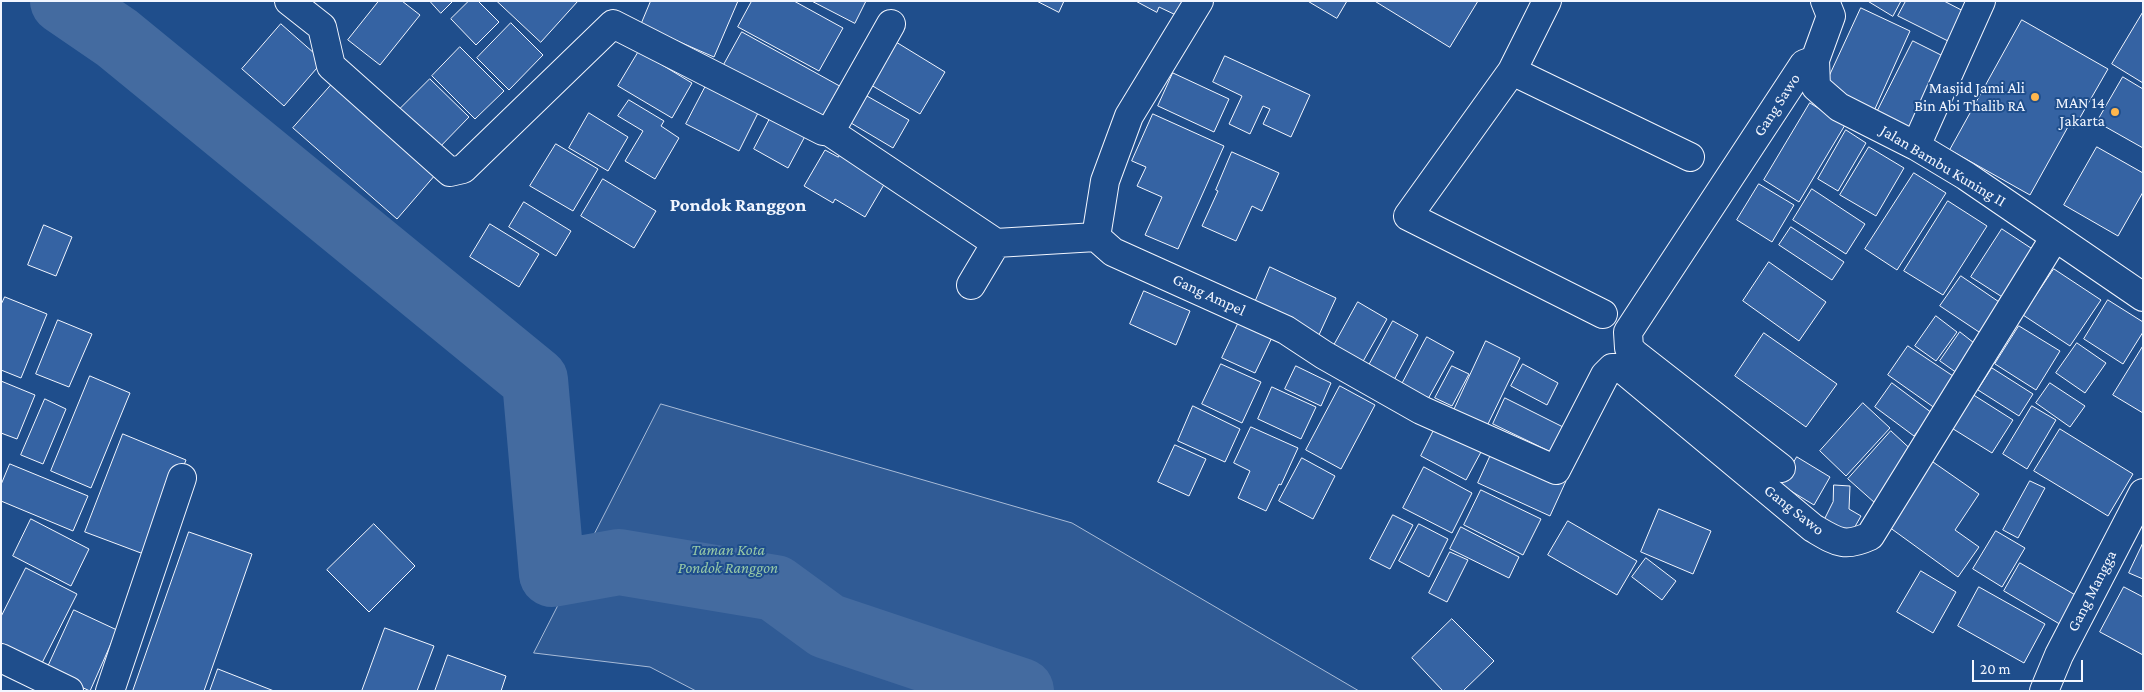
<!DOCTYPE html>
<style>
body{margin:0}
#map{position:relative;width:2144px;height:692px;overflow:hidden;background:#1f4e8c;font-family:"Crimson Pro",serif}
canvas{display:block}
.frame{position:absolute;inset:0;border:2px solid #f2f6ff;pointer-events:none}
.scale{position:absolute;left:1972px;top:660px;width:111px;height:22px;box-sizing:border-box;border:2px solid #f2f6ff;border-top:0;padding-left:6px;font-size:15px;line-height:18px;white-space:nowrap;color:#f2f6ff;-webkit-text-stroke:4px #1f4e8c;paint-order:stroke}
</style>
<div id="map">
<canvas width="2144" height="692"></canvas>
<div class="frame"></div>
<div class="scale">20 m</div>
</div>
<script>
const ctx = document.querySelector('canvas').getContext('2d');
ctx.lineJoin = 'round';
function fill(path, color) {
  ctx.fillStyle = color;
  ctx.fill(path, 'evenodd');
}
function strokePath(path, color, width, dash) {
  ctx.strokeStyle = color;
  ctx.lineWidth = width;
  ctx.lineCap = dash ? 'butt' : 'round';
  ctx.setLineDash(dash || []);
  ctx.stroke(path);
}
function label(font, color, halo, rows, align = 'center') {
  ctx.font = font + ' "Crimson Pro",serif';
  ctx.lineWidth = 4;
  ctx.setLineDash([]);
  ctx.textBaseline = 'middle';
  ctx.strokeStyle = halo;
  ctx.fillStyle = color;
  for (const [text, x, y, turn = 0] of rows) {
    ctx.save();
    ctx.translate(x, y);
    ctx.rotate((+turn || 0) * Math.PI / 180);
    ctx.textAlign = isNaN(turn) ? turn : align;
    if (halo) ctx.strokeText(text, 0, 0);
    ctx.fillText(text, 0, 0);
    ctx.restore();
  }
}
const built = new Path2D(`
 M661,404L1072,523L1359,691H696L650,667L534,653Z`);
fill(built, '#305b95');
strokePath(built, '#a8bbd7', 1);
strokePath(new Path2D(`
 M63,1L117,38L535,380L552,574L619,562L775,588L827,626L1021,691`), '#446ba0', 66);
const building = new Path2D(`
 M379,1H402L420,15L380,65L348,40Z
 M430,1H453L441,13Z
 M469,1H478L499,22L476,45L451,19Z
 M497,1H578L541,42Z
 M651,1H738L714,57L641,25Z
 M752,1H794L843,28L819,71L738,27Z
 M812,1H866L855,23Z
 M1037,1H1064L1059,12Z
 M1136,1H1184L1178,16L1159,7L1157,12Z
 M1308,1H1347L1337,18Z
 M1375,1H1478L1450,47Z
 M1868,1H1901L1893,16Z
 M1906,1H1944L1971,15L1956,45L1898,16Z
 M1861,8L1910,31L1874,111L1824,88Z
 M2143,12V83L2112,64Z
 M2022,20L2108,69L2074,128L2069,125L2030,195L1950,150Z
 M511,23L543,55L509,90L477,58Z
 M281,24L323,61L284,106L242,69Z
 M742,32L845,89L824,127L721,70Z
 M1913,41L1951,60L1911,138L1873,120Z
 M896,42L945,72L920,114L871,85Z
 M460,47L504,91L475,119L432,76Z
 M639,51L692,83L672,118L618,86Z
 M1225,56L1310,95L1291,137L1263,124L1270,109L1263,106L1250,134L1229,124L1242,96L1213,82Z
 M1173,73L1229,99L1214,132L1158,106Z
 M2123,77L2143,89V148L2097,122Z
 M710,78L762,105L739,151L686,124Z
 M430,79L469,117L435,152L396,113Z
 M333,83L436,174L397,219L293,128Z
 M867,96L909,120L893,148L851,123Z
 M629,100L664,121L661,126L679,138L655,179L625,161L643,131L618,116Z
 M1810,103L1845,125L1799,202L1764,180Z
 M775,109L810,127L788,168L754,149Z
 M589,113L628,137L608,171L569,148Z
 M1153,114L1224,146L1178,249L1145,235L1162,197L1137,186L1146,167L1132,161Z
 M1846,130L1866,143L1838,191L1818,179Z
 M556,144L598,169L573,211L530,186Z
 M1869,147L1904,168L1876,216L1840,195Z
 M2097,147L2143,173V192L2118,236L2064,205Z
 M843,149L889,176L865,217L835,199L833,203L804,186L825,150L838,157Z
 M1232,152L1279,173L1262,211L1252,206L1236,241L1202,226L1218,191L1216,190Z
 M1914,173L1946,193L1897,270L1865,249Z
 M603,179L656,211L634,248L581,216Z
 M1759,184L1794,205L1772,242L1737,220Z
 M1812,189L1865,224L1846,254L1793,220Z
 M1948,201L1987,226L1943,295L1904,271Z
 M524,202L571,231L556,256L509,227Z
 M490,224L539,254L519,287L470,257Z
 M44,225L72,237L56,276L28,265Z
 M1791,227L1844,262L1832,280L1779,245Z
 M2002,229L2040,254L2010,302L1971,277Z
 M1769,262L1826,302L1799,341L1743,301Z
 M1270,267L1336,298L1318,337L1253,307Z
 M2054,269L2101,300L2070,346L2023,315Z
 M1961,276L2005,306L1985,336L1940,306Z
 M1144,291L1190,311L1176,345L1130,324Z
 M5,297L47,314L21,378L1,370V305Z
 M2108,300L2143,322V332L2123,364L2084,339Z
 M1358,302L1387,319L1361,365L1332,349Z
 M1244,311L1277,327L1255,373L1222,358Z
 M1936,316L1957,332L1936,361L1915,346Z
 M58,320L92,334L69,387L36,374Z
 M1393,321L1418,335L1393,382L1368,367Z
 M2019,326L2060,351L2036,390L1995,364Z
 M1960,332L1983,350L1964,378L1940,361Z
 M1764,333L1837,384L1806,427L1735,376Z
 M1427,337L1454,352L1428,399L1402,384Z
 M1486,341L1520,358L1487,426L1454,410Z
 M2077,343L2106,363L2085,393L2056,373Z
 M1908,346L1959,380L1939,411L1888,375Z
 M2143,346V413L2113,395Z
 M1221,364L1261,382L1242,423L1202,404Z
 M1523,364L1558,383L1547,405L1511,386Z
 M1296,366L1331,383L1321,406L1285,389Z
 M1452,366L1469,374L1452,406L1435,398Z
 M1992,368L2033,394L2019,416L1978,390Z
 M90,376L130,393L91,488L51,471Z
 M1,381L35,395L17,439L1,433Z
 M1892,383L1932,413L1914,436L1875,407Z
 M2050,383L2085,406L2070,427L2036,403Z
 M1340,386L1375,405L1341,469L1306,450Z
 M1272,387L1316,407L1301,439L1258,419Z
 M1972,394L2013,420L1992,453L1950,427Z
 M1505,398L1565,428L1553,453L1493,424Z
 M45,399L66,409L43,464L21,455Z
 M1863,403L1890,428L1846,476L1820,451Z
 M1193,406L1240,429L1225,462L1178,441Z
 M2032,406L2056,420L2027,469L2003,454Z
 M1251,427L1298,448L1281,485L1279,484L1266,511L1238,498L1250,471L1234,463Z
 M1435,428L1481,452L1466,480L1421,456Z
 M2060,429L2133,474L2108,516L2034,471Z
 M1891,431L1917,455L1875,503L1848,479Z
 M123,434L186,460L149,556L85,532Z
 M1175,445L1206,459L1189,496L1158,482Z
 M1494,448L1566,481L1550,516L1478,483Z
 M1797,457L1830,477L1814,505L1781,485Z
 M1302,458L1335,476L1313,519L1279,501Z
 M1933,462L1979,494L1955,530L1979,547L1958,577L1889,527Z
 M10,464L88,496L73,531L1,501V485Z
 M1424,467L1472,493L1452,533L1403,508Z
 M2030,481L2045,488L2018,538L2003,530Z
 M1834,485L1850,486L1849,509L1861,516L1848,539L1822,524L1833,502Z
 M1481,490L1541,519L1523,555L1464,525Z
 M1659,509L1711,531L1693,574L1641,552Z
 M1393,515L1413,525L1390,569L1370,559Z
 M31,519L89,549L71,586L13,556Z
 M1568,521L1637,561L1617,595L1548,555Z
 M374,524L415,566L369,612L327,570Z
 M1419,524L1448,539L1429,577L1399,561Z
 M1461,527L1519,557L1509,578L1450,549Z
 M1996,531L2025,548L2002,587L1973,569Z
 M189,532L252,554L204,691H133Z
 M2143,543V579L2129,573Z
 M1450,552L1468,560L1447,602L1429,593Z
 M1646,558L1676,581L1662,600L1632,577Z
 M2020,563L2084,600L2068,629L2004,591Z
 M26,568L77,594L42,663L1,643V617Z
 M1921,571L1956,592L1933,633L1897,612Z
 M1979,587L2045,624L2024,663L1958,626Z
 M2124,587L2143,597V655L2100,632Z
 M74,610L117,630L90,691L46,671Z
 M1452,619L1494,661L1463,691H1443L1412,658Z
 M385,628L434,646L417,691H362Z
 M448,655L506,676L501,691H435Z
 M218,669L274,691H210Z`);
fill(building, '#3563a3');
strokePath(building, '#f2f6ff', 1);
const minor = new Path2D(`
 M289,1L322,27L331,66L450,172L463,169L613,24L823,131L830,132L996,243L1096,237
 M1199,1L1129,116L1105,181L1096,237L1113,252L1286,330L1324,355L1421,410L1556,470L1605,375L1612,368H1621L1813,528C1837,542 1844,548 1870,536L2055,237
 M1547,1L1512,71L1408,216L1603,314
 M1825,1L1831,16L1815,60L1816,87L1839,107L1916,146L1966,176L2143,297
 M1512,71L1690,157
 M830,132L891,24
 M1916,146L1981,1
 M971,285L996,243
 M1781,468L1635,354L1629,348L1628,332L1804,64L1815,60
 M1,658L69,691
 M110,691L182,478
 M2044,691L2059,655L2143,493`);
strokePath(minor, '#f2f6ff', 30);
strokePath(minor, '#1f4e8c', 28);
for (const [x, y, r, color] of [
 [2035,97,5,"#ffb74d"],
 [2115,112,5,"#ffb74d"]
]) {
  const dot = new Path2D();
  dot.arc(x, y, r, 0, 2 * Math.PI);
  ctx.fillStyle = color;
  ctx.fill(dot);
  strokePath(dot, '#1f4e8c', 2);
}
label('16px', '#f2f6ff', '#1f4e8c', [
 ["Masjid Jami Ali",2025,88],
 ["Bin Abi Thalib RA",2025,106],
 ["MAN 14",2105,103],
 ["Jakarta",2105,121]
], 'right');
label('16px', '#f2f6ff', '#1f4e8c', [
 ["Gang Sawo",1777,105,-57],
 ["Jalan Bambu Kuning II",1943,166,31],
 ["Gang Ampel",1209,295,25],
 ["Gang Sawo",1794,510,38],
 ["Gang Mangga",2092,591,-63]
]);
label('italic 16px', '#97c8a6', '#1f4e8c', [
 ["Taman Kota",728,550],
 ["Pondok Ranggon",728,568]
]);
label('bold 19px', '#f2f6ff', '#1f4e8c', [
 ["Pondok Ranggon",738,205]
]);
</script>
